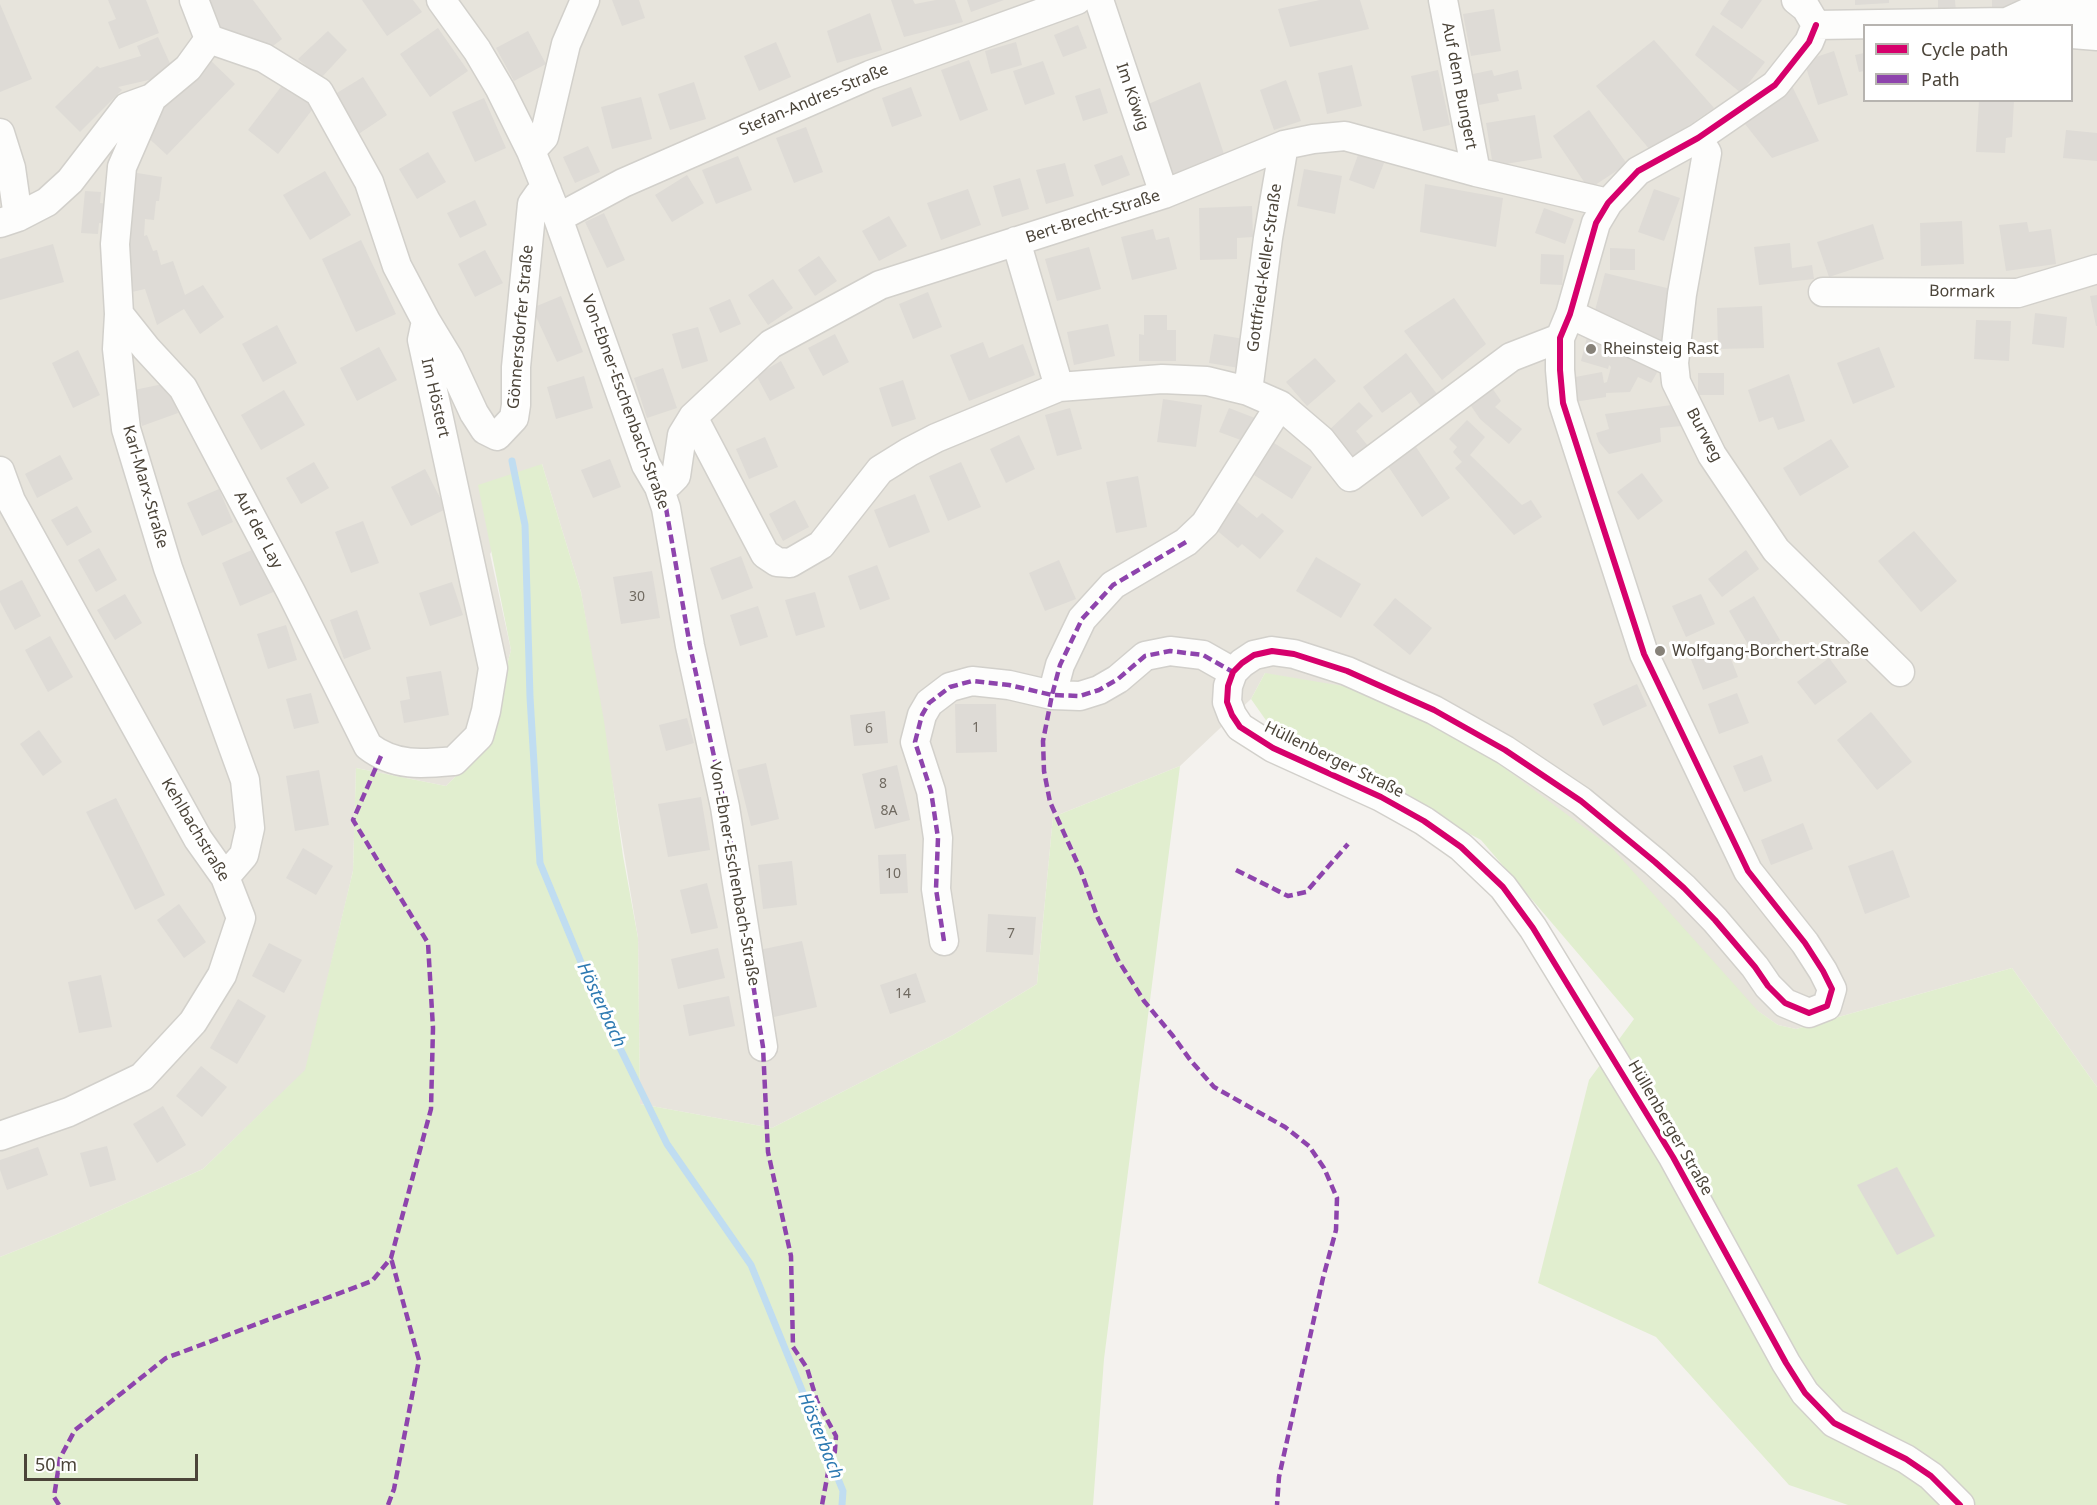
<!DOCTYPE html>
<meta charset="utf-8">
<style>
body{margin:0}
#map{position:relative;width:2097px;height:1505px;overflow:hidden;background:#f4f2ee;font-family:"Noto Sans",sans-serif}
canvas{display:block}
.legend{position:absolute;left:1863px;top:24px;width:210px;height:78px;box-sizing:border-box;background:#fff;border:2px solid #b7b4b0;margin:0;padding:8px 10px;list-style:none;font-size:18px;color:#4b4439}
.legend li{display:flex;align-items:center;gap:12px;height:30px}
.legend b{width:30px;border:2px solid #b7b4b0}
.scale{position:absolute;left:24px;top:1454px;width:174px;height:27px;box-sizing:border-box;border:3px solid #4b4439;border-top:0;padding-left:8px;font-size:18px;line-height:21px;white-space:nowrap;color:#4b4439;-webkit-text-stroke:4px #fff;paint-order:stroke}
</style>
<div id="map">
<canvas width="2097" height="1505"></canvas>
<ul class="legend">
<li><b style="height:8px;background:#d6006c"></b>Cycle path</li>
<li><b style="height:8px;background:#8e44ad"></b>Path</li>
</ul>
<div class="scale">50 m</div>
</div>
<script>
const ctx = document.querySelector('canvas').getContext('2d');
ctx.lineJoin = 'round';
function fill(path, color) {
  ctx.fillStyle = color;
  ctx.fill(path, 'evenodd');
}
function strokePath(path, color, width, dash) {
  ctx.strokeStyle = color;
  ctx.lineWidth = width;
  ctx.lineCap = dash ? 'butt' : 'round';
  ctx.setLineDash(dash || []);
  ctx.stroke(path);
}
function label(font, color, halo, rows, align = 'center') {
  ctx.font = font + ' "Noto Sans",sans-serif';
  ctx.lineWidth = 6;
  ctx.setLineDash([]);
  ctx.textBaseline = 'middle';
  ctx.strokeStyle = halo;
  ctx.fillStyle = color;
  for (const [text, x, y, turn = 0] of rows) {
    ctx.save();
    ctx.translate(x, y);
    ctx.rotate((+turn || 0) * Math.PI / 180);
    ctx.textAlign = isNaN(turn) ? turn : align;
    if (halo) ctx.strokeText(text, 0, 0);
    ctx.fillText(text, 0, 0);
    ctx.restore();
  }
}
fill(new Path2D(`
 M0,0H2097V1087L2012,968L1796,1029L1778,1025L1265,673L1251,699L1180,766L1053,817L1037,984L953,1035L772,1128L640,1104L638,938L581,592L542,464L490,554L511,650L485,747L446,786L356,768L353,871L306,1070L203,1169L55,1235L0,1257ZM1864,26H2072V100H1864Z`), '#e7e4dc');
fill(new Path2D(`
 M542,464L581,592L604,721L623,856L638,938L640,1104L772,1128L953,1035L1037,984L1053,817L1180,766L1104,1359L1093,1505H0V1257L55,1235L203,1169L305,1070L353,871L356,768L446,786L485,747L511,650L478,485Z
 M1265,673L1361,689L1472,744L1612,848L1758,1011L1778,1025L1796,1029L2012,968L2097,1087V1505H1848L1789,1485L1656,1337L1538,1283L1589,1080L1634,1019L1481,840L1270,726L1251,699Z`), '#e1eecf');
strokePath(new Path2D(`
 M512,461L525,525L530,697L540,863L597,1001L667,1144L751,1265L843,1491L842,1505`), '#c0ddf1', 7);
fill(new Path2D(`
 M108,0H146L159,33L119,49L108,22L116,19Z
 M208,0H253L282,39L265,52L220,30Z
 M362,0H413L422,12L387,36Z
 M612,0H639L645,18L622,26Z
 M891,0H913L915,4L936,0H955L963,22L904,37Z
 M967,0H1004L971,12Z
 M1320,0H1360L1369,29L1290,47L1278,9Z
 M1729,0H1762L1742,29L1720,14Z
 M1855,0H1889V3L1855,5Z
 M1938,0H1955L1956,12H1938Z
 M1992,0H2017V10L1992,11Z
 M0,4L32,79L0,92Z
 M1494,9L1501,51L1471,56L1463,14Z
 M870,13L882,50L837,63L827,31Z
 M1078,25L1087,48L1063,57L1054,35Z
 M1713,25L1765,62L1741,93L1695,55Z
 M438,28L468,71L430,97L400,54Z
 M328,31L347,50L321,78L298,59Z
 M528,31L546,64L514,81L496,48Z
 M158,37L173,70L153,79L118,87L122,90L80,132L55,107L97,66L100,68L141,56L137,46Z
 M1654,40L1714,108L1651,151L1596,86Z
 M776,42L791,77L759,91L744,56Z
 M1016,42L1022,65L991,74L985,51Z
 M1834,51L1848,95L1818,105L1804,61Z
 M1864,53V71L1859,72L1855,55Z
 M209,59L235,84L167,155L142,132Z
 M969,60L988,110L960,121L941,70Z
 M1043,61L1055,94L1025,105L1013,71Z
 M1352,65L1362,106L1327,114L1318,73Z
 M1438,70L1450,125L1423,131L1411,76Z
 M1492,70L1494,76L1518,70L1522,89L1497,94L1499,101L1479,105L1473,74Z
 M363,77L387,115L357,135L332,96Z
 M1286,80L1301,121L1274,130L1260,90Z
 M694,82L706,119L670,130L658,94Z
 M1200,82L1224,154L1173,176L1146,105Z
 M284,83L315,106L278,154L248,130Z
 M1792,86L1819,141L1772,158L1745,124Z
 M911,87L922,116L892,127L882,98Z
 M1100,88L1108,113L1083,121L1075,96Z
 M641,97L652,139L612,149L601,107Z
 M484,98L506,148L475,162L452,112Z
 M1979,100H2014L2012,137L2006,138L2005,153L1976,152Z
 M1589,110L1627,164L1589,189L1553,136Z
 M1535,115L1542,158L1493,166L1486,123Z
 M806,127L823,172L794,183L776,138Z
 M2066,130L2097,133V161L2063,158Z
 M588,146L600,172L575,183L563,157Z
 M428,152L446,182L417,199L399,169Z
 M1122,155L1130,175L1102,186L1094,165Z
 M1358,155L1384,163L1374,189L1349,180Z
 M738,156L752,190L716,204L702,170Z
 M1065,163L1074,196L1046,204L1036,170Z
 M1304,169L1342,176L1335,214L1297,206Z
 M325,171L351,215L310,240L283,195Z
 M131,172L162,177L159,201H156L154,220L145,219L144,236L147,235L153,251L157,250L161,265L173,261L185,295L203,285L224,317L200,334L184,309L157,325L145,289L123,294Z
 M687,175L704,203L672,222L655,195Z
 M1020,178L1029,209L1002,217L993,186Z
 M1425,184L1503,198L1496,247L1420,232Z
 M968,189L981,225L941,240L927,203Z
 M1654,189L1680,198L1664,241L1638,232Z
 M85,191L101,192L100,203L109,204L107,224L99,223L98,234L81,233Z
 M475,200L487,225L460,238L447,213Z
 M1252,206L1253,237L1237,238V259L1200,260L1199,208Z
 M1544,208L1574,219L1565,244L1535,233Z
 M604,213L625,260L607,268L585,222Z
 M889,216L907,246L879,261L862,231Z
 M1962,221L1964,264L1921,266L1920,223Z
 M2027,222L2029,232L2051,229L2056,264L2006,271L1999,225Z
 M1873,224L1884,259L1829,277L1817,242Z
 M1153,229L1156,240L1169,237L1177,269L1132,280L1121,237Z
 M361,240L396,314L356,332L322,259Z
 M1790,243L1792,268L1812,265L1814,279L1759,285L1754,247Z
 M53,244L64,282L0,300V259Z
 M1089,247L1101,289L1057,301L1045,259Z
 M1610,248L1635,249V270H1610Z
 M485,250L503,283L475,297L458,264Z
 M1541,254L1564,255L1562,285L1540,284Z
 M819,256L837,281L815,296L798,270Z
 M1605,273L1675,290L1661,348L1594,314Z
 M773,279L793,308L768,325L748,295Z
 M928,292L942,327L913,339L899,304Z
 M2097,295V326H2096L2090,296Z
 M561,296L583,352L557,362L532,308Z
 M1454,298L1486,344L1442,380L1404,331Z
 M730,299L741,324L720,333L709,308Z
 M1762,306L1764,348L1718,349L1717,308Z
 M2035,313L2067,317L2064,348L2032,344Z
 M1144,315H1167V330H1176V361H1139V334L1144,335Z
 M1976,320L2011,321L2009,361L1974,359Z
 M1108,324L1115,356L1074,365L1067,332Z
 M277,325L297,363L263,382L242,344Z
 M698,327L708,361L682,369L672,334Z
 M835,334L849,362L823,376L808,348Z
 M1214,334L1244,339L1239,368L1209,363Z
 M1587,337L1659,369L1651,383L1638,377L1630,392L1606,393V397L1574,402L1570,378L1602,372L1604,383L1607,382L1611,367L1609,365L1608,369L1581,361Z
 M983,342L989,358L1023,344L1035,375L969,401L950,355Z
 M379,347L397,380L357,401L340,368Z
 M1879,347L1895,387L1853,404L1837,363Z
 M78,350L100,395L73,408L52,363Z
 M1406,353L1443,402L1427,415L1411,392L1382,413L1363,387Z
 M1315,358L1336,381L1307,406L1286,382Z
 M781,361L795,388L770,401L756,375Z
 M663,368L677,408L647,418L634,378Z
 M1698,373H1724V395H1698Z
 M1789,374L1805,421L1778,430L1773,417L1759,422L1748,390Z
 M584,376L593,408L556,419L547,387Z
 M903,380L916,419L892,427L879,388Z
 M168,383L178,413L142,426L134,390Z
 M1490,385L1501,401L1495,407L1522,429L1509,444L1480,419L1467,400Z
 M284,390L305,425L261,450L241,415Z
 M1163,399L1202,405L1196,447L1157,442Z
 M1359,402L1373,416L1356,431L1372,451L1353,463L1326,433Z
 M1679,404L1682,426L1660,428L1661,442L1609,454L1599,442L1596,433L1609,429L1605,414Z
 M1070,408L1082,449L1057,456L1045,415Z
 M1229,408L1255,418L1246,442L1219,432Z
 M1467,420L1485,437L1470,455L1522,505L1531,500L1542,517L1514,535L1455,468L1462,462L1453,452L1457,447L1449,439Z
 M1019,435L1035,469L1006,483L990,449Z
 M765,437L778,467L749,479L736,449Z
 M1831,439L1849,467L1800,496L1783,468Z
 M1274,443L1312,467L1292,499L1254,475Z
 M1416,447L1450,498L1422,517L1388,466Z
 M60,455L73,479L37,498L25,474Z
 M610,459L621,487L593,498L581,470Z
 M314,462L329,488L301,504L286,478Z
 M961,462L981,507L948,521L929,476Z
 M425,469L446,509L411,526L391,487Z
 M1642,473L1663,501L1638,520L1617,492Z
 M1138,476L1147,527L1116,533L1106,482Z
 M219,489L233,522L202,536L187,503Z
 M915,494L930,532L889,548L874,510Z
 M795,500L809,527L783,541L769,514Z
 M1236,501L1257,518L1262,513L1284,531L1260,559L1242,544L1238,548L1214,528Z
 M77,506L92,532L67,546L51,520Z
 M363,521L379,563L351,573L335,532Z
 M1914,531L1957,581L1921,612L1878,561Z
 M259,547L278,590L240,606L222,563Z
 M99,548L117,580L96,592L78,560Z
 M1746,550L1759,569L1722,597L1708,579Z
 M741,556L753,588L722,600L710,568Z
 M1316,557L1361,584L1341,618L1296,591Z
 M1059,560L1076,599L1045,611L1029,573Z
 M877,565L890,599L860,610L848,576Z
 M652,571L660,618L621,624L613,577Z
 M22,580L41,616L15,630L0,602V591Z
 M452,582L463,615L430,626L419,593Z
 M815,592L825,627L796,636L785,600Z
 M125,594L142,623L115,640L97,610Z
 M1701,594L1715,624L1686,637L1672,606Z
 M1754,596L1780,640L1754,655L1729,611Z
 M1395,598L1432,628L1410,655L1373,625Z
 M758,606L768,637L740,646L730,615Z
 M357,610L371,649L344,659L330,620Z
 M286,625L297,660L268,669L257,634Z
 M50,636L73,677L48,692L25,650Z
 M1725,644L1738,677L1703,690L1690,657Z
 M1829,658L1847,682L1815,705L1797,682Z
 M441,671L449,715L404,723L400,701L410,699L406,677Z
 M1637,684L1647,706L1603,726L1593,704Z
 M311,693L319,723L294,729L286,699Z
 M1737,693L1749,723L1719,734L1708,704Z
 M955,704H996L997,752L956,753Z
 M885,711L888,743L854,746L850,715Z
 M1871,712L1912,762L1877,790L1837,740Z
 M687,718L694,743L666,751L659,725Z
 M39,730L62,762L43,776L20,744Z
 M1762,755L1772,781L1744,792L1733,766Z
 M766,763L779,819L751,826L737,770Z
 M897,765L910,820L875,829L862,774Z
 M319,770L329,825L295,831L286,776Z
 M701,797L710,850L668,857L658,804Z
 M116,798L165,895L135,910L86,812Z
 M1803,823L1813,849L1771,865L1761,840Z
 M303,848L333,866L316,895L286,878Z
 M1893,850L1910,897L1865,914L1848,866Z
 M906,854L908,893L880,894L878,855Z
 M792,861L797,905L763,909L758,865Z
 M707,883L718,928L691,934L680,890Z
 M179,904L206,942L184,958L157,920Z
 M988,914L1036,917L1033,955L986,952Z
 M802,941L817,1007L774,1017L759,950Z
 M269,943L302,960L284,993L252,976Z
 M718,948L725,978L678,989L671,959Z
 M916,973L926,1002L890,1014L880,985Z
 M101,975L112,1027L79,1033L68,982Z
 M729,996L735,1026L689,1036L683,1005Z
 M238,999L266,1016L237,1064L210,1048Z
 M201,1066L227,1087L202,1117L176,1096Z
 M163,1106L186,1145L157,1163L133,1124Z
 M107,1146L116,1180L90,1187L80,1153Z
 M38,1147L48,1175L7,1190L0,1170V1160Z
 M1897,1167L1935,1236L1897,1255L1857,1185Z`), '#dedbd6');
const minor = new Path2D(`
 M194,0L209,39L188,68L152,98L122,167L115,244L119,314L117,349L126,429L168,568L245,780L250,828L244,855L225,877
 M441,0L477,50L500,89L531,151L558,218L646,465L659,487L666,508L690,646L725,807L763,1047
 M1099,0L1164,194
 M1443,0L1476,172
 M1796,0L1806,8L1816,25
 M2007,22L2033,10L2097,11
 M1816,25L1809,42L1775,85L1698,138L1638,171L1608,203L1596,223L1570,314L1560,338V370L1563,403L1644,654L1748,871L1805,943L1823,971L1832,989L1827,1006L1809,1013L1785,1003L1768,986L1755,967L1715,920L1684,888L1655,862L1581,801L1505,750L1434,710L1347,671L1294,654L1272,651L1254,655L1242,663L1233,672L1228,686L1227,702L1232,715L1240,727L1273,748L1381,797L1424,821L1461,847L1503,887L1533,928L1673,1157L1786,1363L1805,1393L1834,1423L1906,1459L1931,1476L1960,1505
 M1816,25L2007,22L2025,26
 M2072,34L2097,36
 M209,39L264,58L319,92L369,182L397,266L426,321L449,359L474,413L485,430L497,436L514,418L516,405V367L532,204L539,194L547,190
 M0,133L11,168L18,217
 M1698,138L1707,153L1682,294L1674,363L1676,382L1712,455L1776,550L1900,672
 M531,151L544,137L566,44L585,0
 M558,218L623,183L870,75L1077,0
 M0,223L18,217L47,202L70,181L127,107L152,98
 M1016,241L1059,387
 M1823,292L2018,293L2097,269
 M119,314L146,348L183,388L291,592L368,746C395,767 423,764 454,761L479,736L486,711L493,668L422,340L426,321
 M1570,314L1674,363
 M1248,391L1268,238L1284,145
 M693,417L765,554L777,562L790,563L821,545L880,470L909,452L936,438L1059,387L1162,379L1207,381L1248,391L1280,405L1321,440L1350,477L1511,357L1560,338
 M0,471L11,501L198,839L225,877L241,918L222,975L193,1022L142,1077L69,1112L0,1136
 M659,487L669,483L676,476L682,435L693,417L771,344L880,285L1164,194L1284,145L1313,139L1345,136L1476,172L1608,203
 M1052,695L1060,665L1082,619L1113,585L1186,542L1205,524L1280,405
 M944,941L936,889L938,838L931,791L915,742L922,715L929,703L950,687L972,681L1009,685L1052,695L1080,696L1099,690L1118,679L1145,656L1170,651L1203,655L1233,672`);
strokePath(minor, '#d2d0cb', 31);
strokePath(minor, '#fdfdfc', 28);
strokePath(new Path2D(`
 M666,508L690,646L725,807L763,1047L768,1152L791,1256L793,1347L807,1368L817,1401L836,1436L834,1463L829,1467L822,1505
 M1186,542L1113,585L1082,619L1060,665L1052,695L1043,741L1044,771L1050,802L1081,871L1097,916L1118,960L1144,1001L1173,1036L1191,1061L1214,1087L1285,1127L1309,1146L1324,1168L1337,1198L1336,1230L1323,1278L1279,1477L1277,1505
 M1236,870L1288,896L1306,892L1348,844
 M944,941L936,889L938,838L931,791L915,742L922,715L929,703L950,687L972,681L1009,685L1052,695L1080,696L1099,690L1118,679L1145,656L1170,651L1203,655L1233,672
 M59,1505L54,1497L60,1458L75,1430L166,1358L372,1281L391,1258L431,1109L433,1028L428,943L353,820L381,756
 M388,1505L394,1489L419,1360L391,1258`), '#8e44ad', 4.5, [9, 4.5]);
strokePath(new Path2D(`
 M1816,25L1809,42L1775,85L1698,138L1638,171L1608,203L1596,223L1570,314L1560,338V370L1563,403L1644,654L1748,871L1805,943L1823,971L1832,989L1827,1006L1809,1013L1785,1003L1768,986L1755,967L1715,920L1684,888L1655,862L1581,801L1505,750L1434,710L1347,671L1294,654L1272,651L1254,655L1242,663L1233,672L1228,686L1227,702L1232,715L1240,727L1273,748L1381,797L1424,821L1461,847L1503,887L1533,928L1673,1157L1786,1363L1805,1393L1834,1423L1906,1459L1931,1476L1960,1505`), '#d6006c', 6);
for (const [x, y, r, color] of [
 [1591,349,6,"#868178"],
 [1660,651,6,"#868178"]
]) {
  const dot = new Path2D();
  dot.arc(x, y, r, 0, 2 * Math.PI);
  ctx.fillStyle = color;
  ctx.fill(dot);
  strokePath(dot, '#fff', 2);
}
label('14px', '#706a61', null, [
 ["30",637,597],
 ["1",976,728],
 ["6",869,729],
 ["8",883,784],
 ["8A",889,811],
 ["10",893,874],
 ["7",1011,934],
 ["14",903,994]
]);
label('16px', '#4b4439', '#fff', [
 ["Auf dem Bungert",1459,86,79],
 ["Im Köwig",1132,97,71],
 ["Stefan-Andres-Straße",814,100,-23],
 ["Bert-Brecht-Straße",1093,217,-18],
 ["Gottfried-Keller-Straße",1265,268,-82],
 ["Bormark",1962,292,1],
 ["Gönnersdorfer Straße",521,327,-85],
 ["Im Höstert",435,398,77],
 ["Von-Ebner-Eschenbach-Straße",625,402,70],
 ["Burweg",1704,435,62],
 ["Karl-Marx-Straße",145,487,74],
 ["Auf der Lay",258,530,62],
 ["Hüllenberger Straße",1334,760,26],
 ["Kehlbachstraße",195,830,59],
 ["Von-Ebner-Eschenbach-Straße",734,874,80],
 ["Hüllenberger Straße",1670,1128,60]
]);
label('16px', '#4b4439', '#fff', [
 ["Rheinsteig Rast",1603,349],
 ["Wolfgang-Borchert-Straße",1672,651]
], 'left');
label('italic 18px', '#2e7ab2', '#fff', [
 ["Hösterbach",601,1005,65],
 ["Hösterbach",820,1436,68]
]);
</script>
